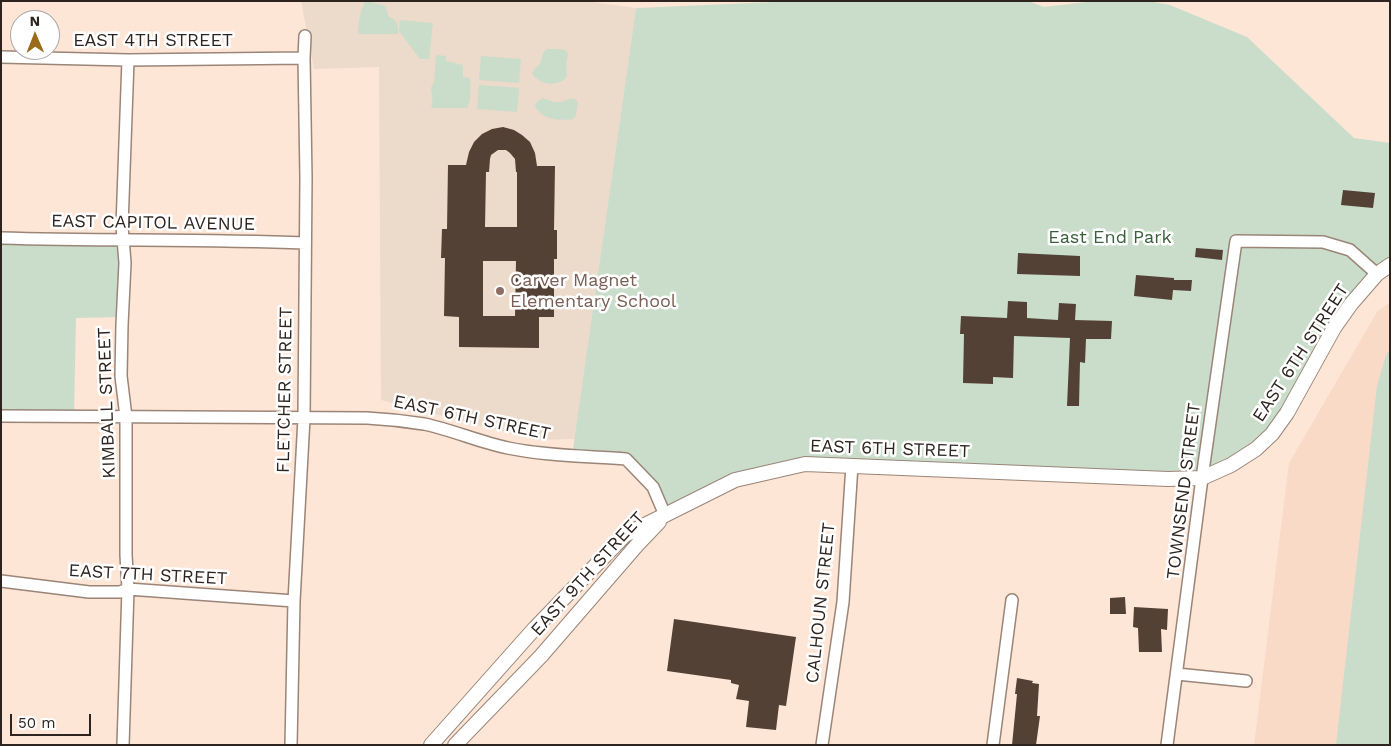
<!DOCTYPE html>
<style>
body{margin:0}
#map{position:relative;width:1391px;height:746px;overflow:hidden;background:#fee6d7;font-family:"Work Sans",sans-serif}
canvas{display:block}
.frame{position:absolute;inset:0;border:2px solid #2d241f;pointer-events:none}
.north{position:absolute;left:10px;top:10px;width:50px;height:50px;box-sizing:border-box;background:#fff;border:1px solid #aba7a5;border-radius:50%;rotate:359deg;font-size:14px;font-weight:700;line-height:20px;text-align:center;color:#2d241f}
.north::after{content:'';display:block;margin:auto;width:18px;height:22px;background:#996b1a;clip-path:polygon(50% 0,100% 100%,50% 72%,0 100%)}
.scale{position:absolute;left:10px;top:714px;width:81px;height:22px;box-sizing:border-box;border:2px solid #2d241f;border-top:0;padding-left:6px;font-size:15px;line-height:18px;white-space:nowrap;color:#2d241f;-webkit-text-stroke:4px #fff;paint-order:stroke}
</style>
<div id="map">
<canvas width="1391" height="746"></canvas>
<div class="frame"></div>
<div class="north">N</div>
<div class="scale">50 m</div>
</div>
<script>
const ctx = document.querySelector('canvas').getContext('2d');
ctx.lineJoin = 'round';
function fill(path, color) {
  ctx.fillStyle = color;
  ctx.fill(path, 'evenodd');
}
function strokePath(path, color, width, dash) {
  ctx.strokeStyle = color;
  ctx.lineWidth = width;
  ctx.lineCap = dash ? 'butt' : 'round';
  ctx.setLineDash(dash || []);
  ctx.stroke(path);
}
function label(font, color, halo, rows, align = 'center') {
  ctx.font = font + ' "Work Sans",sans-serif';
  ctx.lineWidth = 5;
  ctx.setLineDash([]);
  ctx.textBaseline = 'middle';
  ctx.strokeStyle = halo;
  ctx.fillStyle = color;
  for (const [text, x, y, turn = 0] of rows) {
    ctx.save();
    ctx.translate(x, y);
    ctx.rotate((+turn || 0) * Math.PI / 180);
    ctx.textAlign = isNaN(turn) ? turn : align;
    if (halo) ctx.strokeText(text, 0, 0);
    ctx.fillText(text, 0, 0);
    ctx.restore();
  }
}
fill(new Path2D(`
 M1390,302V745H1254L1289,463L1377,312Z`), '#f8dac6');
fill(new Path2D(`
 M301,1H585L636,8L575,439L536,440L381,400L379,67L314,69Z`), '#ecdaca');
fill(new Path2D(`
 M367,1L385,6L389,17C397,19 399,26 398,34H359L358,32C359,22 360,11 365,2Z
 M797,1H1028L1044,7L1095,1H1149L1170,5L1247,37L1354,138L1390,143V266L1377,274L1272,434L1202,478L777,470L665,515L653,487L626,459L572,456L636,8Z
 M400,20L433,23L429,59H420L399,31Z
 M547,49H559L565,50L568,54L566,65L567,76C559,88 538,85 532,73L536,67L540,64L543,53Z
 M436,55L446,56V61L463,65V77L470,78C470,88 472,100 467,108H431C432,104 433,100 432,96C432,90 429,88 434,83Z
 M481,56L521,59L519,83L479,80Z
 M479,85L519,88L517,112L477,109Z
 M542,98C547,99 553,103 559,102C567,102 571,94 578,102L576,115L573,119C559,121 542,120 535,106L536,103Z
 M1,238L123,239L122,317L76,318L74,417L1,416Z
 M1390,349V745H1336L1377,386L1386,355Z`), '#caddca');
fill(new Path2D(`
 M503,127L514,130L522,135L530,142L535,153L537,166H555L554,230H557V259H554V317H539V348L459,347V317L444,316L445,258H441L442,229H447L448,165H466L469,152L474,142L482,134L492,129ZM498,150H506L510,153L515,159L516,172H517V227H485L486,172H489L490,159L491,155ZM483,261H516L515,316H483Z
 M1343,190L1375,193L1373,208L1341,205Z
 M1196,248L1223,250L1222,260L1195,257Z
 M1018,253L1080,256V276L1017,274Z
 M1136,275L1174,278V280H1192L1191,291L1173,290L1172,300L1134,296Z
 M1008,301L1027,302V318L1058,320L1059,303L1076,304L1075,320L1112,321L1111,339H1086L1085,363L1080,362L1079,406H1067L1070,338L1014,336L1013,378L993,377V384L963,383L964,334H960L961,316L1007,318Z
 M1125,597L1126,614H1110V598Z
 M1134,607L1168,609L1167,630L1161,629L1162,652H1139L1138,628L1133,627Z
 M674,619L796,637L786,706L779,705L776,730L746,727L749,701L736,699L739,685L731,683V680L667,671Z
 M1017,678L1033,681L1032,683L1039,684L1037,716H1040L1036,745H1012L1017,694H1015Z`), '#544135');
const minor = new Path2D(`
 M1,57L128,60L304,58
 M1,238C103,241 204,239 305,243
 M1,416L367,418C386,419 405,421 424,424C453,430 479,442 508,448C547,456 587,456 626,459L653,487L665,515
 M1,581L89,592H120L128,589L294,601
 M1177,674L1246,681
 M123,745L128,589L126,555V417L121,376L122,325L125,263L122,226L128,60
 M291,745L294,601L304,418L306,178L304,58L305,36
 M822,745L843,602L852,465
 M993,745L1012,600
 M1167,745L1202,478L1236,241L1323,242L1350,250L1377,274`);
const major = new Path2D(`
 M431,745L535,628L625,535L735,480L805,464L1168,479L1202,478L1231,465L1256,449L1272,434L1287,413L1334,328L1351,304L1377,274L1390,265
 M455,745L541,656L637,545L659,522`);
strokePath(minor, '#9a8577', 14);
strokePath(major, '#9a8577', 16);
strokePath(minor, '#fff', 11);
strokePath(major, '#fff', 14);
for (const [x, y, r, color] of [
 [500,291,5,"#8d6e63"]
]) {
  const dot = new Path2D();
  dot.arc(x, y, r, 0, 2 * Math.PI);
  ctx.fillStyle = color;
  ctx.fill(dot);
  strokePath(dot, '#fff', 2);
}
label('18px', '#2d241f', '#fff', [
 ["EAST 4TH STREET",153,41],
 ["EAST CAPITOL AVENUE",153,223,1],
 ["EAST 6TH STREET",1301,353,-57],
 ["FLETCHER STREET",285,390,-89],
 ["KIMBALL STREET",107,403,-92],
 ["EAST 6TH STREET",472,418,12],
 ["EAST 6TH STREET",890,449,2],
 ["TOWNSEND STREET",1184,491,-83],
 ["EAST 9TH STREET",588,574,-48],
 ["EAST 7TH STREET",148,575,3],
 ["CALHOUN STREET",821,603,-84]
]);
label('18px', '#385f3a', '#fff', [
 ["East End Park",1110,238]
]);
label('18px', '#785e54', '#fff', [
 ["Carver Magnet",510,281],
 ["Elementary School",510,302]
], 'left');
</script>
